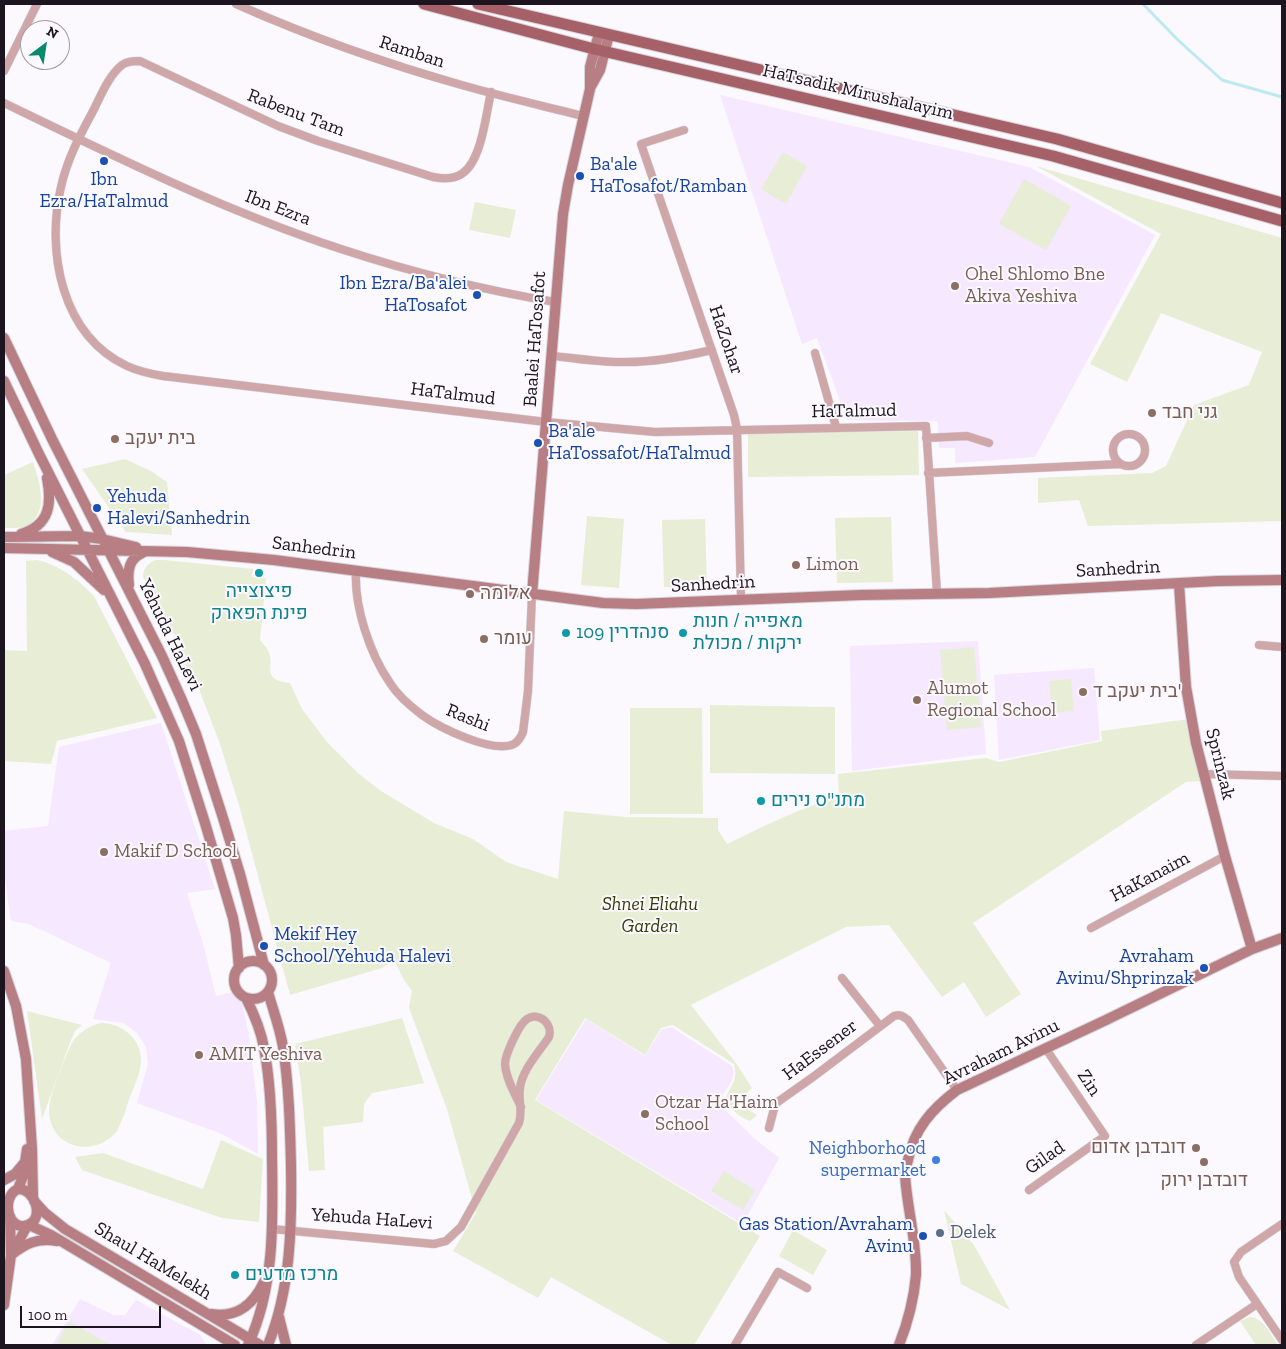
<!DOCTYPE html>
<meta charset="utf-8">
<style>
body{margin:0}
#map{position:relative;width:1286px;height:1349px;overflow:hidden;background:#fbf8fe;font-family:"Zilla Slab",serif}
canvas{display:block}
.frame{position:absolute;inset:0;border:5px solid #1c1520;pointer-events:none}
.north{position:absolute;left:20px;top:20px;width:50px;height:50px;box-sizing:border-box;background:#fbf8fe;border:1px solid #a29da5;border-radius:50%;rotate:31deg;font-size:14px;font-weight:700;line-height:20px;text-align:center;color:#1c1520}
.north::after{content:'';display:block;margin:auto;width:18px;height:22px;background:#07896d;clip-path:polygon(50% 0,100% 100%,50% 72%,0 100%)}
.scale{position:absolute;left:20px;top:1306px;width:141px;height:22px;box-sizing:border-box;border:2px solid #1c1520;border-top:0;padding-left:6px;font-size:15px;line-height:18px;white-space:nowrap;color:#1c1520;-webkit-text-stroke:4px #fbf8fe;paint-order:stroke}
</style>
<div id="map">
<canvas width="1286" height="1349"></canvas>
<div class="frame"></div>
<div class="north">N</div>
<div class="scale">100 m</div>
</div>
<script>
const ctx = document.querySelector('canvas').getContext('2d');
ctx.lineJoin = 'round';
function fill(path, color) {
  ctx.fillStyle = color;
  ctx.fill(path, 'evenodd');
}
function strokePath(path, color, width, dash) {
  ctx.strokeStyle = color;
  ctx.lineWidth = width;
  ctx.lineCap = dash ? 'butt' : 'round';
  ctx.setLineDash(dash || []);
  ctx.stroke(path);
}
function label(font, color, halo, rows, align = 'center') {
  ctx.font = font + ' "Zilla Slab",Heebo,serif';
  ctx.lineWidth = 4;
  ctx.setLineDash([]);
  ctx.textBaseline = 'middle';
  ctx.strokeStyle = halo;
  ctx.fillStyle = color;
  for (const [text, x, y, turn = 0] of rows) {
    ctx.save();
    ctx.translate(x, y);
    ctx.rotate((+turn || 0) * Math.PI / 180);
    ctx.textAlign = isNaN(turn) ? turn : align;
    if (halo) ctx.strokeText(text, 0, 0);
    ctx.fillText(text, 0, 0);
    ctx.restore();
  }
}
fill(new Path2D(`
 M720,95L1029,167L1155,235L1035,457L955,463V448H939L938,421L847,420L817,338L802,344Z
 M978,641L986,754L852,771L850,646Z
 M1094,668L1100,740L999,760L994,675Z
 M161,723L215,889L187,893L204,947L216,996L239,991L248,1030L257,1101L258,1154L222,1134L137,1103L148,1064L146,1047L137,1033L124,1023L93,1019L111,963L29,924L11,921L4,873V831L48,826L59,747Z
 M586,1019L645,1056L661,1030L671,1027L732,1066L734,1073L732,1080L721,1098V1106L755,1139L779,1158L743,1224L536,1100Z
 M80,1299L113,1315H125L136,1300L200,1335L207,1345H52Z`), '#f5e8ff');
fill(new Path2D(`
 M783,152L807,166L786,204L761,189Z
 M1036,166L1282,238V521L1088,526L1079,500L1038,503V478L1152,473L1166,466L1194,405L1249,385L1262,352L1161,313L1127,382L1090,364L1161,234Z
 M1024,179L1071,206L1046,250L999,224Z
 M475,202L516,210L510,238L469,230Z
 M918,431L919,475L748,477V433Z
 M125,459L151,471L167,482L172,535L126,532L82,469Z
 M33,462C39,481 50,511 28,525C21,529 11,528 4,528V475Z
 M587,516L624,519L619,588L581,585Z
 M891,517L893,582L837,583L835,518Z
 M705,519L707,587H664L662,520Z
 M37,560C58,564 79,580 94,596L157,718L57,741L51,764L4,761V650L27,651L26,561Z
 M155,560H164L253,569L252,577L266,578L260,640C262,643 266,646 268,650C276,667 259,679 290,683L302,709L327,742L359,774L381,791L434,823L473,839L506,862L558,879L564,811L625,817L718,818V830L727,844C761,828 802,806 839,798L838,774L986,758L999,762L1102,741L1101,731L1189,719L1203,781L1186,782L973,923L1021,994L986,1017L964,982L942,997L889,925L846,927L691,1005L738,1066L752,1088L742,1097L740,1095L735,1099L741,1107L745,1104L752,1112L757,1115L750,1121C740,1118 728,1107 726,1097C732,1084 738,1080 734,1064L673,1025L661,1028L645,1055L585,1018L535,1100L760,1236L694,1345H672L551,1277L538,1298L453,1251L476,1213L447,1109L409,1008L412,991L404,980L394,960L382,968L290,995L239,805L220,744L199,689L181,658L182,649L143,577C143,568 148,564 155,560Z
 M974,647L981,727L947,730L940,650Z
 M1071,679L1074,711L1052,713L1049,681Z
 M710,705L835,707V774L710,773Z
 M630,708H702L703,814H630Z
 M27,1011L82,1025L75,1031L71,1040L42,1119Z
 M402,1018L424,1083L372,1093L364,1104L363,1122L323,1127L325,1170L309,1171L301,1083L295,1044Z
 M101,1023C122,1023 142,1039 141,1062C140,1074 134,1087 129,1099C126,1110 122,1121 117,1131C94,1159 50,1148 49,1111C49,1095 66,1055 73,1041C81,1031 89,1026 101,1023Z
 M221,1140L263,1159L259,1222L222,1218L82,1170L75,1157L103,1153L203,1189Z
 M724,1171L755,1190L743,1210L711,1191Z
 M944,1210L974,1245L1010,1310L961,1284Z
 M793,1230L827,1250L813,1275L779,1256Z
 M1250,1317C1264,1318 1271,1335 1278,1345H1256L1240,1321Z
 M69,1321L109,1344L108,1345H56Z`), '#e7eed5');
strokePath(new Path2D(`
 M1143,4L1178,40L1222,80L1282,97`), '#bee9f0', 3);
const street = new Path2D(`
 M236,4C310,37 387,64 465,86C504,97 544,106 583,116
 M4,71L37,4
 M491,92C486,114 482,159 463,173C454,180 443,179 433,177L318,141L278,126L140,61C134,61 127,61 122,65C108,76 100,98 92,113C79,137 67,160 61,187C46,251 61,335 127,366C138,371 151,374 163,376L546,422L655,432L926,426L937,593
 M4,103C114,156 225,211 341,249C411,272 483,290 555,302
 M684,130L641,144L734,415L737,429L741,599
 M815,353L836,427
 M553,356C574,358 597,362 619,362C650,363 681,357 712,350
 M1113 450a16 16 0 1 1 32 0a16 16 0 1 1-32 0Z
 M926,438L967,436L989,443
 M928,473L1121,464
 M356,571C354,607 370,654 390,683C398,696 410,706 422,715C440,728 493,754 514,744C519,741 521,737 523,732L528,691L532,594
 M1259,645L1282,647
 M1203,774L1282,776
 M1091,928L1225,856
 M842,978L880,1026
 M769,1128L775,1105L779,1101L813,1077L894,1016C900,1014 903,1016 908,1020L957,1090
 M1029,1190L1105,1136L1046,1049
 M1282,1224L1241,1252L1234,1262L1239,1277L1282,1340
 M272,1229L434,1244L446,1241L461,1227L519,1123C523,1111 518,1100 520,1088C522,1070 539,1052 549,1037C553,1024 539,1011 527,1019C519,1024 505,1055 505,1064C506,1079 515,1094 521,1107
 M735,1345L778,1272L807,1288
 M1196,1345L1257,1304`);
const secondary = new Path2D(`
 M590,88L600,70L609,35
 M4,338L52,439L162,656L181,698L196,734L223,818L240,874L264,965
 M4,381L39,454L145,664L179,741L205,823L233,918L236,935L239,968
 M21,534C50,525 52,504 47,478
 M4,537L80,536L102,539L136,547
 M4,548L187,552L274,560L603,603L636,604L861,595L989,593L1218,581L1282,580
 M52,552L74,562L104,590
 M1179,584L1186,687L1196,743L1225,856L1252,949
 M129,585C127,570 129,558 144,552
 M532,594L563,214L568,185L590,89V67L599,33
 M234 980a19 19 0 1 1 38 0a19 19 0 1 1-38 0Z
 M4,971L16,1006L26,1059L32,1149L33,1197
 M246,998C254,1014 261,1030 264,1048C271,1084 272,1121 272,1158C273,1221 275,1287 248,1345
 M4,1180L15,1174L25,1162
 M18,1189C35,1188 45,1219 28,1225C8,1233 0,1197 18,1189Z
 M18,1189L23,1176L27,1149
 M34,1201L45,1213L65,1229L260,1345
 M29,1225L51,1235L235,1345
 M13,1252L27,1226
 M11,1255C25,1244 38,1237 57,1241
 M4,1305L11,1255L10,1217
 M211,1314C237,1318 253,1305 264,1282
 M279,1317L286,1345
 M268,1345C291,1288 292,1226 291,1165C290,1125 289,1086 283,1047C280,1028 273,1010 268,992
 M899,1345C908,1322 914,1299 916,1275C917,1241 907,1209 905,1175C905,1170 907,1165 908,1160C914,1129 932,1109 957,1090L1106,1020L1252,949L1282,938`);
const primary = new Path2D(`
 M424,4L594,49L1053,156L1282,221
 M478,4L1057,139L1282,203`);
strokePath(street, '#d7d4da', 9);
strokePath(secondary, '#d7d4da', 12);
strokePath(primary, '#d7d4da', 13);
strokePath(street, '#cfa7a9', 8);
strokePath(secondary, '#b77e83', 10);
strokePath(primary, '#a56167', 11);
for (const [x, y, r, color] of [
 [104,161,5,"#1a4fb4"],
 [580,176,5,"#1a4fb4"],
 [955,286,5,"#8d6e63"],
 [477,295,5,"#1a4fb4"],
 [1152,413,5,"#8d6e63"],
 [115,439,5,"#8d6e63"],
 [538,443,5,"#1a4fb4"],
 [97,508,5,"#1a4fb4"],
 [796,565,5,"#8d6e63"],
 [259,573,5,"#0f9aa8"],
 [470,594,5,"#8d6e63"],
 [566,633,5,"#0f9aa8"],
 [683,633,5,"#0f9aa8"],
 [484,639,5,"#8d6e63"],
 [1083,692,5,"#8d6e63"],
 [917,700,5,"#8d6e63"],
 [761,801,5,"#0f9aa8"],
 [104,852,5,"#8d6e63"],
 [264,946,5,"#1a4fb4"],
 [1204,968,5,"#1a4fb4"],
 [199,1055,5,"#8d6e63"],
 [645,1114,5,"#8d6e63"],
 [1196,1148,5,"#8d6e63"],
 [936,1160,5,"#3f7fe0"],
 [1204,1162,5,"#8d6e63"],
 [940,1233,5,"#5c6f8a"],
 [923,1236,5,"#1a4fb4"],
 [235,1275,5,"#0f9aa8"]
]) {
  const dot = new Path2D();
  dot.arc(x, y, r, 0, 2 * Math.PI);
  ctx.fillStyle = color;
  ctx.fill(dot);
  strokePath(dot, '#fbf8fe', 2);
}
label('19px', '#1c1520', '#fbf8fe', [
 ["Ramban",412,52,18],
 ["HaTsadik Mirushalayim",858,92,13],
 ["Rabenu Tam",296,113,21],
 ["Ibn Ezra",278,208,21],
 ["Baalei HaTosafot",535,339,-86],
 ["HaZohar",726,340,71],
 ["HaTalmud",453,394,7],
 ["HaTalmud",854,411,-1],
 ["Sanhedrin",314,548,7],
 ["Sanhedrin",1118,569,-3],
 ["Sanhedrin",713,584,-3],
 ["Yehuda HaLevi",170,635,64],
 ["Rashi",468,718,22],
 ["Sprinzak",1220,764,76],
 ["HaKanaim",1150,877,-28],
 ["HaEssener",820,1050,-37],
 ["Avraham Avinu",1001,1052,-26],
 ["Zin",1089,1083,56],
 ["Gilad",1045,1158,-35],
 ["Yehuda HaLevi",372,1219,4],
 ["Shaul HaMelekh",153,1261,31]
]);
label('19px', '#164399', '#fbf8fe', [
 ["Ba'ale",590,165],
 ["HaTosafot/Ramban",590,187],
 ["Ibn",104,180,"center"],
 ["Ezra/HaTalmud",104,202,"center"],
 ["Ibn Ezra/Ba'alei",467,284,"right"],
 ["HaTosafot",467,306,"right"],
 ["Ba'ale",548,432],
 ["HaTossafot/HaTalmud",548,454],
 ["Yehuda",107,497],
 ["Halevi/Sanhedrin",107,519],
 ["Mekif Hey",274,935],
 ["School/Yehuda Halevi",274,957],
 ["Avraham",1194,957,"right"],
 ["Avinu/Shprinzak",1194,979,"right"],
 ["Gas Station/Avraham",913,1225,"right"],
 ["Avinu",913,1247,"right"]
], 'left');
label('19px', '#785e54', '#fbf8fe', [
 ["Ohel Shlomo Bne",965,275],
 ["Akiva Yeshiva",965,297],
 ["גני חבד",1162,413],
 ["בית יעקב",125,439],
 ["Limon",806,565],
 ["אלומה",480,594],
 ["עומר",494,639],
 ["Alumot",927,689],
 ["Regional School",927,711],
 ["בית יעקב ד'",1093,692],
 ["Makif D School",114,852],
 ["AMIT Yeshiva",209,1055],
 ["Otzar Ha'Haim",655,1103],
 ["School",655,1125],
 ["דובדבן אדום",1186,1148,"right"],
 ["דובדבן ירוק",1204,1181,"center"]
], 'left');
label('19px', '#0d838f', '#fbf8fe', [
 ["פיצוצייה",259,592,"center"],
 ["פינת הפארק",259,614,"center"],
 ["מאפייה / חנות",693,622],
 ["ירקות / מכולת",693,644],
 ["סנהדרין 109",576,633],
 ["מתנ\"ס נירים",771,801],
 ["מרכז מדעים",245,1275]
], 'left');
label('italic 19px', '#333c05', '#fbf8fe', [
 ["Shnei Eliahu",650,905],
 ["Garden",650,927]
]);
label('19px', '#366cbe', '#fbf8fe', [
 ["Neighborhood",926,1149],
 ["supermarket",926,1171]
], 'right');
label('19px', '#4e5e75', '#fbf8fe', [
 ["Delek",950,1233]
], 'left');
</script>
